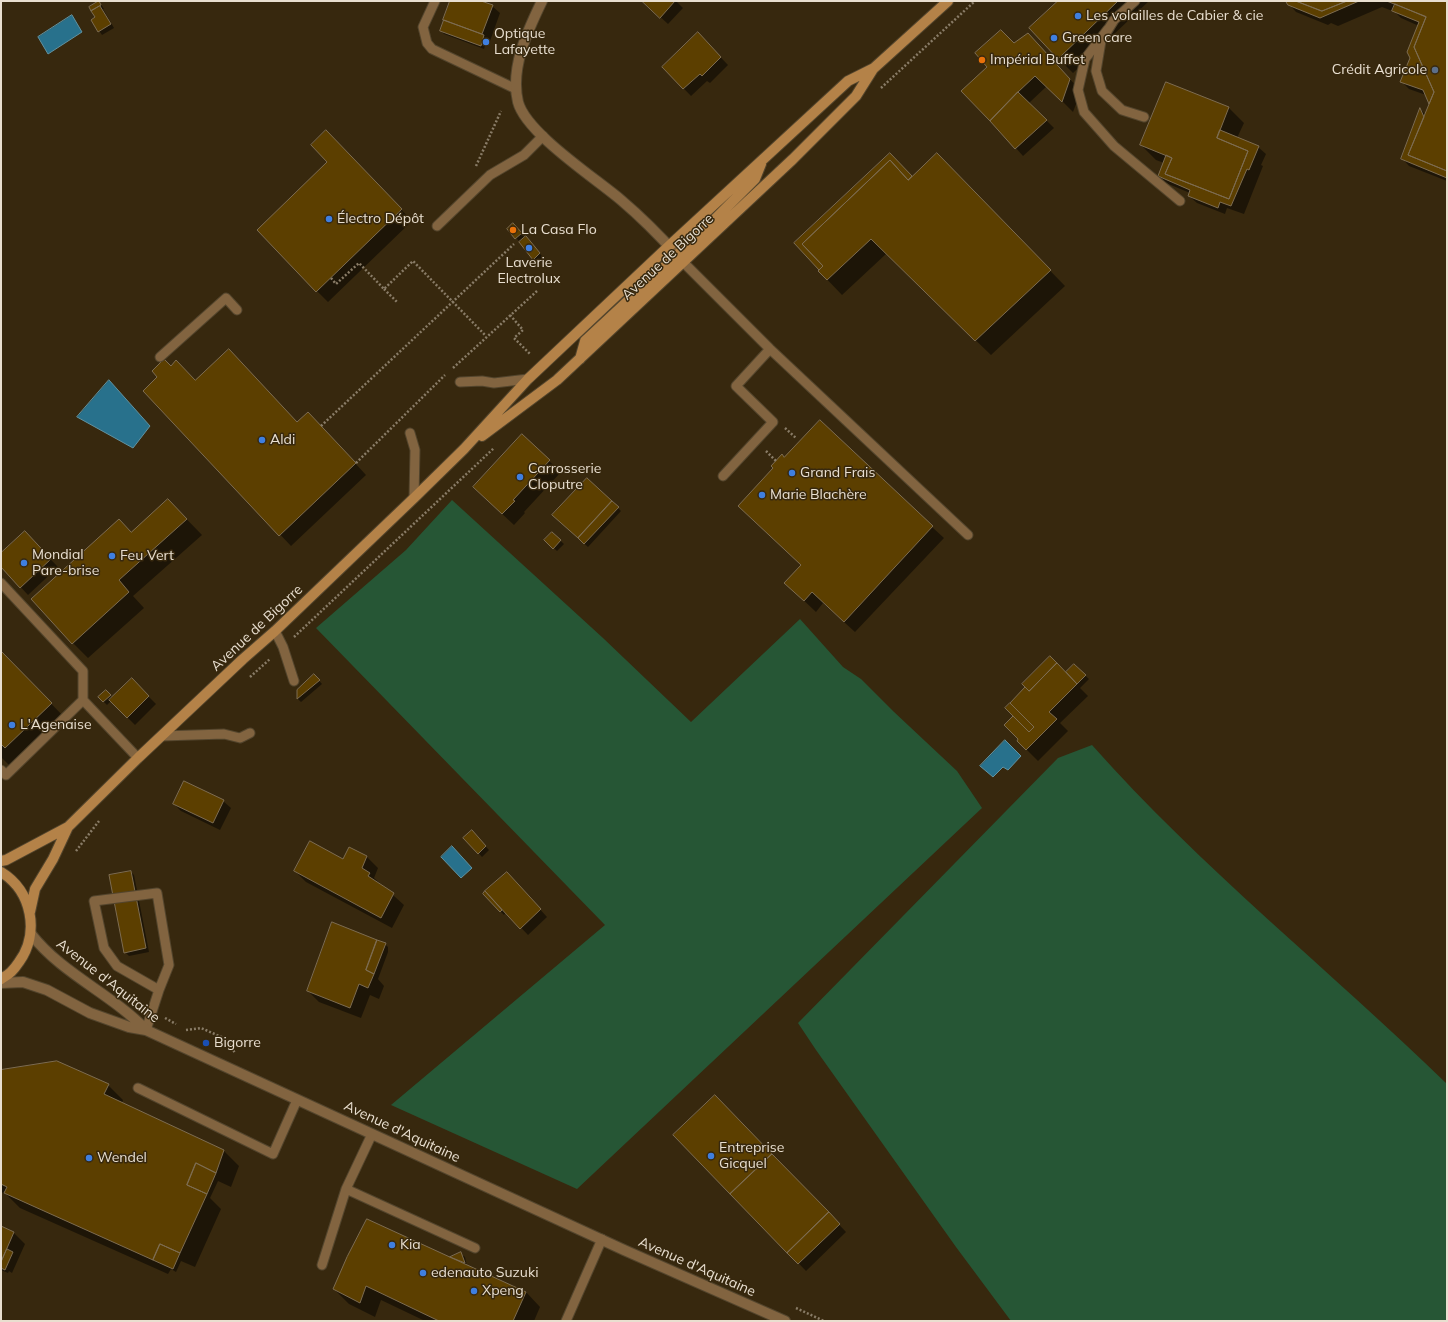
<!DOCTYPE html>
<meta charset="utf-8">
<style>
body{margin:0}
#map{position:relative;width:1448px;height:1322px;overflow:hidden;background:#37280e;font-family:Mulish,sans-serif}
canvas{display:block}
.frame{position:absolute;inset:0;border:2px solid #e9dfd0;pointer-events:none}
</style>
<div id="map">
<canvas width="1448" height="1322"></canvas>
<div class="frame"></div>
</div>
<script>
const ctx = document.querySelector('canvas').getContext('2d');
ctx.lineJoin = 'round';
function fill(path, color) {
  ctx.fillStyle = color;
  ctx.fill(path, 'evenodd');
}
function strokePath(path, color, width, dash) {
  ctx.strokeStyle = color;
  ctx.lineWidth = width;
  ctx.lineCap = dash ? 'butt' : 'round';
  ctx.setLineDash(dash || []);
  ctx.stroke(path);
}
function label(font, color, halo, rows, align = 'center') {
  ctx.font = font + ' Mulish,sans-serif';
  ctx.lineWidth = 3;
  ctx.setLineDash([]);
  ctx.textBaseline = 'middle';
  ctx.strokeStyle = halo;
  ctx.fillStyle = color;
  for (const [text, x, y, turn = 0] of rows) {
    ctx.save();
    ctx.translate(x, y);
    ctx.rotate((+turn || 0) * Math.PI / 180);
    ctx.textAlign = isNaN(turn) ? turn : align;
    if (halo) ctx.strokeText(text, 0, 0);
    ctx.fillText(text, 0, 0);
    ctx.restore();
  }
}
fill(new Path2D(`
 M452,500L603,638L691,722L800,619L843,667L861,679L893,711L957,771L982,808L577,1189L391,1105L605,925L316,628L406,550Z
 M1092,745C1201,868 1330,970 1447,1084V1321H1011L956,1247L816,1050L798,1023L1058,758Z`), '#265635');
const water = new Path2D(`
 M72,15L82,32L48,54L38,37Z
 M109,380L150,426L133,448L77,417Z
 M1005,740L1021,756L1008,770L1003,767L993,777L980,766Z
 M452,846L472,868L461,878L441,857Z`);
fill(water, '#28718c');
strokePath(water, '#6292a0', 1);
fill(new Path2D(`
 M451,1H478L492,6L500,13L490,41L487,40L484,49L444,34L441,31Z
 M643,1H676L683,8L668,24Z
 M1060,1H1149L1073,73L1058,58Z
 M1287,1H1447V181L1409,166L1402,158L1421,110L1426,115L1430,104L1426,95L1409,89L1401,81L1411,58L1419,26L1401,18L1395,12L1382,7L1338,26L1331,23L1328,25L1296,12L1289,4Z
 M99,2L102,6L104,9H103L114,28L102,35L92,20L96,18L90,7Z
 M705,41L728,65L710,83L707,81L691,96L663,67Z
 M1014,44L1039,46L1081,91L1073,112L1047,86L1029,103L1054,128L1023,156L991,120Z
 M1166,83L1229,108L1244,123L1237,138L1258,147L1266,154L1261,165L1263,166L1244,214L1227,208L1225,214L1197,203L1189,196L1190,193L1166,183L1159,176L1164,163L1156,160L1141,145Z
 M338,143L412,221L328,302L317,291L329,162Z
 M890,154L912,177L952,170L1065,286L991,355L886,254L842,295L819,271Z
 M513,225L543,257L538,262L508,229Z
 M170,367L196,381L297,423L319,424L366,475L291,546L144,391Z
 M785,458L932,527L944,538L855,632L823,603L816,612L797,594L802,565L775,469Z
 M549,461L561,472L524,512L525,513L514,525L485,498Z
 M587,479L621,511L588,547L561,522Z
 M168,500L202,535L133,596L144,608L88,658L73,643L119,520L132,533Z
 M552,533L564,544L557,551L545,540Z
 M32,540L58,567L28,595L1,566V554Z
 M1,652L66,719L10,766L1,757Z
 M1074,665L1089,679L1080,688L1088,696L1060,723L1068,731L1038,761L1018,741L1066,673Z
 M314,675L322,684L301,702L298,699V691Z
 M139,687L156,704L135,725L111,701L107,705L99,697L106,691L112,698Z
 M223,801L231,808L220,830L181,811L174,804Z
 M472,832L489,850L482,857L465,838Z
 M350,848L367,857L378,868L374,878L404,905L392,928L306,882L295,871L344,860Z
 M131,872L134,875L149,952L129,956L125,952Z
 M507,873L547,917L528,935L506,912L504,915L484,894Z
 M385,944L388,947V952L378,979L384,986L379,999L370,995L361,1018L319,1002L308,991Z
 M1,1071L108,1085L123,1100L122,1103L224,1151L239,1166L231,1187L218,1181L210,1198L221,1209L195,1267L181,1261L176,1272L171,1269L168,1274L20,1208L6,1194L1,1192Z
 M675,1135L829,1214L846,1232L806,1271Z
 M1,1227L14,1233L25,1244L12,1273L9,1271L8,1273L1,1270Z
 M461,1254L465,1257L467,1266L526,1292L540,1307L534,1321H425L381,1300L375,1317L349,1304L334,1289L455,1260L452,1257Z`), '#0007');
const building = new Path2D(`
 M99,1L101,5L91,11L89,7Z
 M450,1H481L493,5L482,34L443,20Z
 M642,1H675L660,18Z
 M1058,1H1118L1058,59L1029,28Z
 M1286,1H1296L1322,11L1347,1H1359L1320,18L1288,5Z
 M1296,1H1347L1322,11Z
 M1387,1H1447V171L1408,155L1434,92L1414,47L1426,17Z
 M1395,4L1426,17L1414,47L1434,92L1429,104L1423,90L1400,82L1410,58L1407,52L1419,22L1392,11Z
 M100,6L111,24L98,32L91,20L95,17L91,11Z
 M444,20L484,35L481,46L440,31Z
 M1001,30L1014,43L1028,33L1070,79L1062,102L1035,76L1018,92L990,121L961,91L987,67L975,53Z
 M698,32L721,57L702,76L700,74L683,89L662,67Z
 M1166,82L1229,107L1217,138L1248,151L1229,199L1165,174L1172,158L1140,145Z
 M1018,92L1047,120L1015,149L990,121Z
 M1420,108L1424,117L1408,155L1447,171V178L1401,159Z
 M326,130L402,209L316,292L257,230L327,162L311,145Z
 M1220,130L1259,146L1249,170L1247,169L1231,206L1220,202L1218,208L1188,196L1190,190L1158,176L1166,155L1172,158L1165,174L1229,199L1248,151L1217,138Z
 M890,153L912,176L908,180L890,160L802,244L823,266L819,270L794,243Z
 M937,153L1051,270L975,341L871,239L827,280L818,271L823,266L802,244L890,160L908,180Z
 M513,223L522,233L515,239L507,229Z
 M526,236L540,253L533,260L519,242Z
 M229,349L297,422L308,412L356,463L279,536L143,391L157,377L152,371L164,359L171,366L176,360L195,380Z
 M820,420L933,526L844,622L812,592L804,601L784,583L801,565L738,506L773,468L771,466L782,454L784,457Z
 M522,434L550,460L513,500L515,501L502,514L473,487Z
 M587,478L612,501L578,538L552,515Z
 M168,499L187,519L119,580L129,592L72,644L31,599L119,519L131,532Z
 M612,501L619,507L584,544L578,538Z
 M25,531L51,559L20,588L1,567V553Z
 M552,532L561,540L553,549L544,540Z
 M1,651L52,703L5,748L1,744Z
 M1050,656L1057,663L1029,691L1022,684Z
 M1057,663L1077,684L1049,712L1057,719L1026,750L1017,741L1018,739L1004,725L1013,716L1029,732L1034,727L1010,703L1025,687L1029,691Z
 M1074,664L1086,675L1077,684L1066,672Z
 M314,674L320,680L297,699V690Z
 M132,678L149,696L127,718L109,700Z
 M106,690L111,695L103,702L98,697Z
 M1010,703L1034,727L1029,732L1005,708Z
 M184,781L224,800L213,823L173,804Z
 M472,830L486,846L478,854L463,838Z
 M310,841L343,859L349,847L367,856L362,868L370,873L368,876L394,893L381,918L294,871Z
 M131,871L146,948L124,953L109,875Z
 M507,872L541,909L520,929L485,891Z
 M485,891L502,910L500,912L483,894Z
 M332,922L377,940L366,970L374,974L368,988L359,984L350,1008L307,991Z
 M377,940L386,943L374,974L366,970Z
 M57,1061L109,1084L104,1094L224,1150L216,1173L196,1163L187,1185L207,1194L180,1253L160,1244L153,1260L4,1193L7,1187L1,1184V1070Z
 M715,1095L772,1154L730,1194L673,1135Z
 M772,1154L829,1212L787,1253L730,1194Z
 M196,1163L216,1173L207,1194L187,1185Z
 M829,1212L840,1224L798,1264L787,1253Z
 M367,1219L526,1292L513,1321H439L366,1286L360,1303L333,1289L347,1257Z
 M1,1226L14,1232L1,1262Z
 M160,1244L180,1253L173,1269L153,1260Z
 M7,1249L13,1252L5,1270L1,1268V1262Z
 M461,1252L465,1263L450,1257Z`);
fill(building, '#5c3f00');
strokePath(building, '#7d6c51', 1);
const service = new Path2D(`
 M435,1L423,27L427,43L432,49L516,89
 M1135,1L1114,20L1101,41L1096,71L1102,91L1122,110L1144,117
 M1108,29L1085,59L1078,90L1084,112L1114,146L1180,201
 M437,226L490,175L524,155L543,136
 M679,258L770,349L968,535
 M160,357L226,298L237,310
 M460,382L482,381L494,383L528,379
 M410,433L415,450L414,498
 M723,476L773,422L736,386L770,349
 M1,583L83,671V700L138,758
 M275,631L283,647L294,681
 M162,736L224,734L240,738L250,733
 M1,770L6,775L83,700
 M146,1030L159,990L169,965L157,893L94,901L104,948L117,966L159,990
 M138,1088L273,1154L297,1100
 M372,1134L346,1189L475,1248
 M322,1265L346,1189
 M566,1321L602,1239`);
const tertiary = new Path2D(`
 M542,1C527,32 510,68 518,102C526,133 595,178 621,200C641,217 660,236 677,255
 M31,934C62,974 112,994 146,1030L624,1250L785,1321
 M1,983L23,982L47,990L90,1013L129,1027L146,1030`);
const secondary = new Path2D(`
 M580,359L585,341L703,231L755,179L761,164
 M482,436L557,380L793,159L856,96L873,69
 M1,861L6,860L68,827L138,758L243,659L275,631L414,498L464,449L528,379L669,246L848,81L874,68L948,1
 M1,872C32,891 40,933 19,962C17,965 14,969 11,972C8,975 4,977 1,979
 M30,912L35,889L53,859L68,827`);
strokePath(service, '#53452d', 11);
strokePath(tertiary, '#53452d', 12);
strokePath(secondary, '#53452d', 12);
strokePath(new Path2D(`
 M881,88L975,1
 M476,166L501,111
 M331,278L336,284L359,263L384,289L413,261L486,336
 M384,289L398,303
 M510,315L523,330L514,338L531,355
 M453,368L537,291
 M321,426L514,244
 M785,428L796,438
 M766,451L776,461
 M356,463L445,375
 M294,637L494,448
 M250,677L270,659
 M76,851L99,821
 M165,1018L176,1024
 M186,1030L201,1028L226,1039L235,1053
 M796,1308L824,1321`), '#897c67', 2.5, [2, 2]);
strokePath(service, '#826440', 9);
strokePath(tertiary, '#826440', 10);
strokePath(secondary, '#b48248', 10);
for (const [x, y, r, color] of [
 [1078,16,4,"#3f7fe0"],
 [1054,38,4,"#3f7fe0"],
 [486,42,4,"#3f7fe0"],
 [982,60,4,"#e8710a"],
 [1435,70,4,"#5c6f8a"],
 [329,219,4,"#3f7fe0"],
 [513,230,4,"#e8710a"],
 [529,248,4,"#3f7fe0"],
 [262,440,4,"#3f7fe0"],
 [792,473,4,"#3f7fe0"],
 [520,477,4,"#3f7fe0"],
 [762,495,4,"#3f7fe0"],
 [112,556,4,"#3f7fe0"],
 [24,563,4,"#3f7fe0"],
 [12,725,4,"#3f7fe0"],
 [206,1043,4,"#1a4fb4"],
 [711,1156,4,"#3f7fe0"],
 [89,1158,4,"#3f7fe0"],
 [392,1245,4,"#3f7fe0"],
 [423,1273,4,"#3f7fe0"],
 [474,1291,4,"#3f7fe0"]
]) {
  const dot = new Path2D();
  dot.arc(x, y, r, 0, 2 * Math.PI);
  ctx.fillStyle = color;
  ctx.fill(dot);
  strokePath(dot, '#37280e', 1.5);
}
label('14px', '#e9dfd0', '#37280e', [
 ["Les volailles de Cabier & cie",1086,16],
 ["Optique",494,34],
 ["Lafayette",494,50],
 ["Green care",1062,38],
 ["Impérial Buffet",990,60],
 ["Crédit Agricole",1427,70,"right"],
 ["Électro Dépôt",337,219],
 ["La Casa Flo",521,230],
 ["Laverie",529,263,"center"],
 ["Electrolux",529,279,"center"],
 ["Aldi",270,440],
 ["Carrosserie",528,469],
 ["Cloputre",528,485],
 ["Grand Frais",800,473],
 ["Marie Blachère",770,495],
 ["Mondial",32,555],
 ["Pare-brise",32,571],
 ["Feu Vert",120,556],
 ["L'Agenaise",20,725],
 ["Bigorre",214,1043],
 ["Entreprise",719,1148],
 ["Gicquel",719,1164],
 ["Wendel",97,1158],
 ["Kia",400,1245],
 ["edenauto Suzuki",431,1273],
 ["Xpeng",482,1291]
], 'left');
label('14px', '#e9dfd0', '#37280e', [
 ["Avenue de Bigorre",668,257,-43],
 ["Avenue de Bigorre",257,628,-43],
 ["Avenue d'Aquitaine",108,981,38],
 ["Avenue d'Aquitaine",402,1132,25],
 ["Avenue d'Aquitaine",697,1267,24]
]);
</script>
